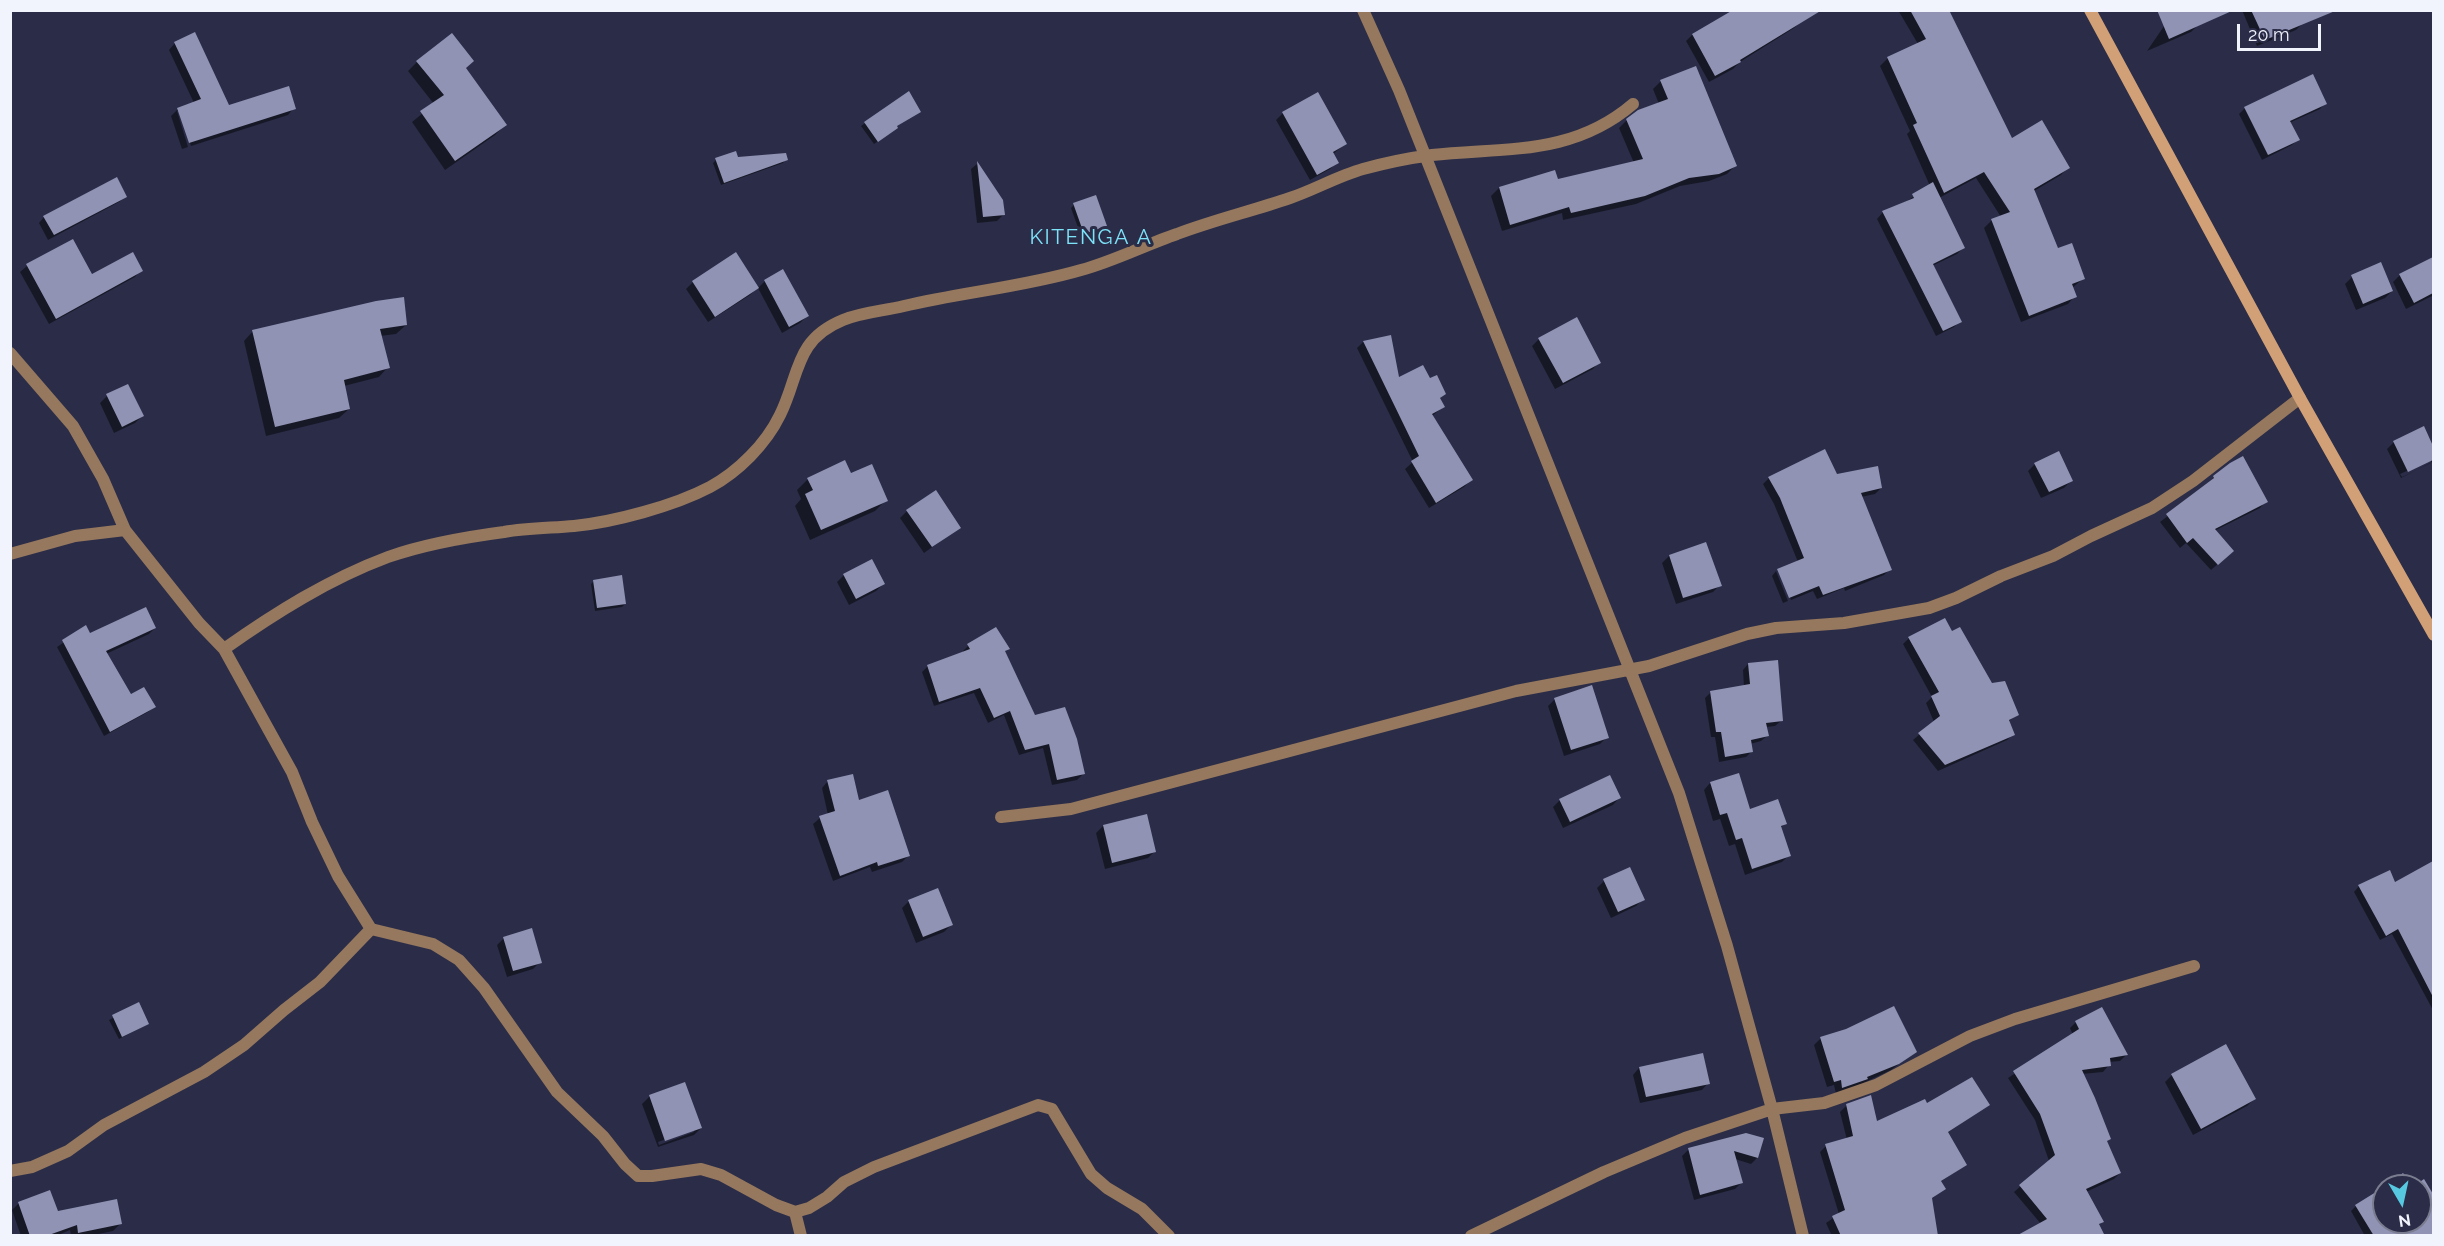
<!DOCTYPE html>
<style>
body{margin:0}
#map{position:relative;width:2444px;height:1246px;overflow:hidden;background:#2b2d48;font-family:Raleway,sans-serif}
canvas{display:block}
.frame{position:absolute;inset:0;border:12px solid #f1f3fd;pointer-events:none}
.north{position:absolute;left:2372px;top:1174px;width:60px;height:60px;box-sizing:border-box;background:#2b2d48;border:2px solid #7a7c90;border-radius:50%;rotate:171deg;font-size:16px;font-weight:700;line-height:24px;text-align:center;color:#f1f3fd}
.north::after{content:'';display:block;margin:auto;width:21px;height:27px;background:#56c9e1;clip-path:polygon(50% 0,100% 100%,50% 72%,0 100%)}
.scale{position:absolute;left:2237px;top:24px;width:84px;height:27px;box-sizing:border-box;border:3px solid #f1f3fd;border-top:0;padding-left:8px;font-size:18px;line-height:21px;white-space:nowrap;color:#f1f3fd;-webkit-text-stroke:4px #2b2d48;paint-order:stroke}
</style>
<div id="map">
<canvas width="2444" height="1246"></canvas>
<div class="frame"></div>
<div class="north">N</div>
<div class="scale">20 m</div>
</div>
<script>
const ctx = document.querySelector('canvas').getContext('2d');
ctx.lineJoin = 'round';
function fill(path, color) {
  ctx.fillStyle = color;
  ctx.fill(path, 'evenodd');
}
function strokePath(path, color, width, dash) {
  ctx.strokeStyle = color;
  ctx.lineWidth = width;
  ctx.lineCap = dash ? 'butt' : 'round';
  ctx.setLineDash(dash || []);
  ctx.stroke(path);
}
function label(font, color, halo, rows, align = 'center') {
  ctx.font = font + ' Raleway,sans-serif';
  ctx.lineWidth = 6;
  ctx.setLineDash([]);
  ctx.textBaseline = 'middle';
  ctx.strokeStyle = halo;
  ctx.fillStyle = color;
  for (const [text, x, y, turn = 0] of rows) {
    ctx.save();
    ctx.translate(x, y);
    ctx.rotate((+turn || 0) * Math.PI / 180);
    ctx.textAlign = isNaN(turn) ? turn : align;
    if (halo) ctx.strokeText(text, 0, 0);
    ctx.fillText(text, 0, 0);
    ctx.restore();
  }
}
fill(new Path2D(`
 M1898,10H1947L2011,140L2068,167L2061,175L2034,191L2057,250L2084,278L2072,288L2075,296L2068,304L2021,322L1984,228L1992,220L2001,217L1976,178L1939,198L1963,248L1957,254L1932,266L1960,321L1954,327L1936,336L1877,219L1883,212L1907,201L1930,186L1907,134L1910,131L1880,66L1888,58L1918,44Z
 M2175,10L2198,25L2191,32L2147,51Z
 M2242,10H2297L2303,23L2296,30L2257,46Z
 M1731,14L1801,22L1794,28L1740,62L1733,69L1709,82L1686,41L1692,35Z
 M175,43L228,107L294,108L288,115L191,146L180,111H177L188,147L182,149L171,116L178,109L194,103L169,50Z
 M417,62L465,69L505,125L495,135L445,170L412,122L434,104L408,71Z
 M1661,81L1735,166L1727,174L1709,181L1680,186L1636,204L1563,220L1562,213L1502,231L1491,196L1499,188L1554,172L1557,181L1634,163L1619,128L1627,120L1659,104L1653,89Z
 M908,93L893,131L874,144L861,126Z
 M2325,103L2320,109L2289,123L2298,139L2292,145L2262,160L2239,114L2245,108Z
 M1283,113L1345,144L1333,154L1337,162L1330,169L1310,180L1276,120Z
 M737,158L786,159L783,163L721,185L713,163L716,160Z
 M977,164L1001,200L1003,215L997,221L977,223L971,169Z
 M125,197L119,202L48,240L39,223L44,217Z
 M1074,205L1106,226L1081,236L1071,208Z
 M72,241L91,276L141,270L135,277L49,324L20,272L27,266Z
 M2427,261L2434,274V295L2406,309L2393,282L2400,275Z
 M2380,264L2392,291L2385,298L2356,310L2345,284L2352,277Z
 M782,272L807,316L800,323L782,333L758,288L765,281Z
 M693,282L757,288L750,295L708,322L686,289Z
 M406,325L396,334L380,336L388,367L379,377L344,386L349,409L339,418L266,436L244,341L253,331Z
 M1390,337L1398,379L1430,380L1445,394L1439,399L1443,407L1432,416L1471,480L1464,487L1429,508L1405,469L1413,462L1357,348L1363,342Z
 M1539,339L1599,362L1593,369L1555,389L1532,346Z
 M127,386L142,416L135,423L114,433L100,403L107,396Z
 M2394,442L2434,445V461L2401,478L2387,449ZM2431,460V463L2402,477L2400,474Z
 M2035,464L2071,481L2064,488L2041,498L2028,471Z
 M851,475L886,500L875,511L810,540L795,506L801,499L797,490L808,479Z
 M1836,476L1881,488L1875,494L1861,497L1890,569L1884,575L1845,591L1844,588L1817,599L1813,591L1791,600L1779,571H1777L1798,562L1774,504L1763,484L1769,478Z
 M2214,477L2266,501L2260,508L2214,531L2226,557L2211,570L2186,543L2180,548L2160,522L2208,485Z
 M907,511L959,528L924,553L900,518Z
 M1705,544L1720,585L1713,592L1676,604L1662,563L1669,556Z
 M1776,571L1788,601L1783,603L1772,576Z
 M844,575L883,584L876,591L849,605L837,582Z
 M594,581L625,604L622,607L595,611L591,584Z
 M86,627L90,635L155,628L149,634L106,654L130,697L154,707L148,712L104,736L57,647Z
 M1951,633L2017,714L2008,722L2013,734L2007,740L1938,771L1913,740L1934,722L1926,703L1932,697L1903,644L1909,638Z
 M968,646L1008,649L1004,652L1034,717L1083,774L1077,780L1052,785L1043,748L1019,755L1004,715L988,723L974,693L934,706L922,672L928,666L964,653L963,651Z
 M1748,664L1781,721L1775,726L1766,727L1767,736L1761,741L1750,744L1751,752L1746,757L1719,762L1715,737H1711L1705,698L1711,692L1744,687L1743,670Z
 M1555,699L1607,737L1600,744L1564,756L1548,706Z
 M828,781L858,802L909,855L902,862L872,872L870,867L833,881L813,824L820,818L828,815L822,788Z
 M1710,783L1749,811L1785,824L1780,828L1789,855L1782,862L1745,875L1735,844L1729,846L1720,819L1713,821L1704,790Z
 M1619,798L1613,805L1563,828L1553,807L1560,800Z
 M1103,826L1155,851L1148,858L1105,869L1096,833Z
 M2429,865L2434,872V1012L2392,934L2380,940L2354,892L2359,886L2395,884Z
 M1604,881L1643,899L1636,906L1611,918L1597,888Z
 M909,901L951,925L944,932L916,943L902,908Z
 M504,938L540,962L533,969L507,977L497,945Z
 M138,1004L148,1024L119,1039L109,1020Z
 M2076,1022L2126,1055L2120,1061L2109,1062V1065L2103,1072L2082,1074L2109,1139L2106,1142L2120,1173L2114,1179L2086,1192L2102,1222L2098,1226L2041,1224L2014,1192L2049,1161L2035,1120L2008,1078L2073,1035L2070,1028Z
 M1821,1038L1915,1052L1891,1070L1859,1085L1836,1094L1834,1085L1827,1087L1814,1045Z
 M1702,1055L1708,1083L1702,1090L1640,1103L1633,1075L1639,1068Z
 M2172,1075L2254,1099L2247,1106L2193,1135L2165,1082Z
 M684,1084L701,1128L694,1135L658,1147L642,1104L649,1097ZM694,1129V1132L659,1145L658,1142Z
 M1847,1105L1876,1124L1926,1105H1988L1947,1133L1966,1165L1940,1182L1944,1189L1930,1200L1936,1236H1832L1826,1223L1839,1214L1820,1152L1826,1146L1847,1140L1840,1112Z
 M1746,1134L1757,1158L1751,1164L1735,1159L1741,1183L1735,1189L1694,1200L1682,1156L1688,1150Z
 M2424,1181L2434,1196V1236H2365L2351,1211L2356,1206L2384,1187V1222H2420V1186H2417Z
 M19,1203L57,1212L120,1224L113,1231L89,1236H71L70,1230L56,1236H21L12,1210Z`), '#0007');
fill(new Path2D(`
 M1733,10H1822L1740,60L1741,62L1715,76L1692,34Z
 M1910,10H1949L2012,138L2042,120L2070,168L2034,189L2058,248L2072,243L2085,279L2072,284L2077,297L2029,316L1991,219L2010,212L1984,172L1944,193L1913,125L1917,123L1887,57L1926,39Z
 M2157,10H2234L2169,39Z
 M2251,10H2335V11L2265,40Z
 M195,32L229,105L289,86L296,109L189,143L177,108L201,99L174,42Z
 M452,33L474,61L466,68L507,125L455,161L420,111L444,95L416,61Z
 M1696,66L1737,166L1719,174L1689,178L1645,196L1571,213L1569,207L1510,225L1499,187L1555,170L1558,179L1643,159L1626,119L1638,110L1668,99L1660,80Z
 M2313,74L2327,104L2290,121L2300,140L2268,155L2244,107Z
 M909,91L921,112L897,126L898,128L878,142L864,122Z
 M1318,92L1347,144L1333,152L1339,163L1317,175L1282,112Z
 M736,151L738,157L786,153L788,160L724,183L715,158Z
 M977,161L1003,200L1005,215L983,217Z
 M117,177L127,197L54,235L43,216Z
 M1933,182L1965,248L1933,264L1962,322L1943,331L1882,211L1914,198L1912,194Z
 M1096,195L1107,226L1084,234L1073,203Z
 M73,239L92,274L133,252L143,271L56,319L26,264Z
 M736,252L759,288L715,317L692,281Z
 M2433,257V293L2414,303L2399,274Z
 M2381,262L2393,291L2363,304L2351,275Z
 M783,269L809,316L789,327L764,280Z
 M404,297L407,325L380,329L390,368L344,380L350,409L275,427L252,330L376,301Z
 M1577,317L1601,363L1563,383L1538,338Z
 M1391,335L1399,377L1423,365L1430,378L1437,375L1446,394L1440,398L1445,407L1432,414L1473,480L1436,503L1411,461L1419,456L1363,341Z
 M128,384L144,416L122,427L106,394Z
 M2424,426L2433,446V460L2408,472L2393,441Z
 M1825,449L1837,474L1878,466L1882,488L1861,493L1892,570L1823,595L1819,586L1789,598L1777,569L1804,558L1780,498L1768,477Z
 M2059,451L2073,481L2049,492L2034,463Z
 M2243,456L2268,502L2215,529L2234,551L2218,565L2193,538L2187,543L2166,514L2214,478L2213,476L2230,463Z
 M845,460L851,473L872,464L888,501L821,530L805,494L813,490L807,478Z
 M936,490L961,528L932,547L906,510Z
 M1706,542L1722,586L1683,598L1669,555Z
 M872,559L885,584L856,599L843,574Z
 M622,575L626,604L597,608L593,580Z
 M146,607L156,628L106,651L131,694L144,687L156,707L110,732L62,640L86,625L90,633Z
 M1945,618L1952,631L1960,627L1992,683L2005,681L2019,715L2009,720L2015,735L1945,765L1918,733L1940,716L1931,696L1939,692L1908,637Z
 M996,627L1010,649L1005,651L1035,715L1065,707L1077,739L1085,774L1057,780L1049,744L1025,750L1010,711L994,718L980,688L939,702L927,665L970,649L967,644Z
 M1778,660L1783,721L1766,723L1769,736L1751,740L1753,752L1725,757L1721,732H1716L1710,691L1750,684L1748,663Z
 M1592,685L1609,738L1571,750L1554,698Z
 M1739,773L1750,809L1778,799L1787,824L1781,826L1791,856L1752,869L1742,838L1736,840L1727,813L1720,815L1710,782Z
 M853,774L859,800L888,790L910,856L878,866L877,862L840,876L819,816L835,811L827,780Z
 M1610,775L1621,798L1570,822L1559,799Z
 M1147,814L1156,852L1112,863L1103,825Z
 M2433,861V997L2398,929L2386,936L2358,885L2390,870L2395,882Z
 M1630,867L1645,900L1618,912L1603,879Z
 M938,888L953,925L923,937L908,900Z
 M532,928L542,963L513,971L503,937Z
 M139,1002L149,1024L122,1037L112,1015Z
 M1894,1006L1917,1052L1899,1064L1867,1077L1868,1079L1842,1088L1841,1080L1834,1082L1820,1037L1846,1029Z
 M2102,1007L2128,1055L2110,1058L2111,1066L2082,1070L2095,1098L2111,1139L2107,1141L2121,1173L2086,1189L2104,1222L2099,1224L2105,1236H2016L2047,1219L2019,1185L2055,1155L2040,1114L2013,1071L2079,1029L2075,1021Z
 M2226,1044L2256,1099L2201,1129L2171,1074Z
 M1703,1053L1710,1084L1646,1097L1639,1067Z
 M1972,1077L1990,1105L1948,1132L1967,1165L1941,1181L1946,1189L1932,1198L1938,1236H1841L1832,1216L1845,1210L1825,1144L1853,1136L1846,1104L1871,1095L1877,1121L1925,1099L1927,1103Z
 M685,1082L702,1128L665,1141L649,1095Z
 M1746,1133L1764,1138L1758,1158L1734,1151L1743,1183L1700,1195L1688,1148Z
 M2403,1173L2414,1186H2386Z
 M2424,1179L2433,1194V1236H2374L2355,1205L2384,1187V1222H2420V1186H2414Z
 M50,1190L58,1211L117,1199L122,1224L78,1233L77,1225L46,1236H30L18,1202Z`), '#9093b4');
strokePath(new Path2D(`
 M1363,10L1399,90L1679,793L1727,946L1772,1109L1803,1236
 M10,353L73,426L103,479L125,530L199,623L224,649L292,772L312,822L338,876L371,929L320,982L284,1010L244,1045L204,1072L104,1125L68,1151L32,1167L10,1171
 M10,554L75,536L125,530
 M224,649C275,613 329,579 388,557C425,544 466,537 504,532C527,528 551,528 574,526C614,522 674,506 710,487C738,472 766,444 780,415C800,375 794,340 843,320C863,312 884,311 904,306C963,292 1023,287 1081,270C1114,261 1145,245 1177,234C1214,220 1252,211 1290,198C1314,190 1338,176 1363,169C1385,163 1409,158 1432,155C1507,147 1572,156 1633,104
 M1001,817L1071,809L1516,691L1649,666L1747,634L1776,628L1844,623L1929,608L1956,598L2001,576L2053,556L2091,536L2152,508L2193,481L2300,398
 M371,929L433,944L459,960L484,988L557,1092L603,1136L625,1164L638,1176H652L701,1169L721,1175L776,1205L795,1212L809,1208L827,1197L844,1182L874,1167L1038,1105L1052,1109L1091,1174L1107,1188L1142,1209L1169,1236
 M795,1212L801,1236
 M1471,1236L1604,1172L1685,1138L1772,1109L1824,1103L1876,1085L1970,1036L2015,1019L2194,966`), '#96785e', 12);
strokePath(new Path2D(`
 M2090,10L2300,398L2434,635`), '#d1a076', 12);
ctx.letterSpacing = '1.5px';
label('21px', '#7de3f9', '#2b2d48', [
 ["KITENGA A",1091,238]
]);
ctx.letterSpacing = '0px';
</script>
